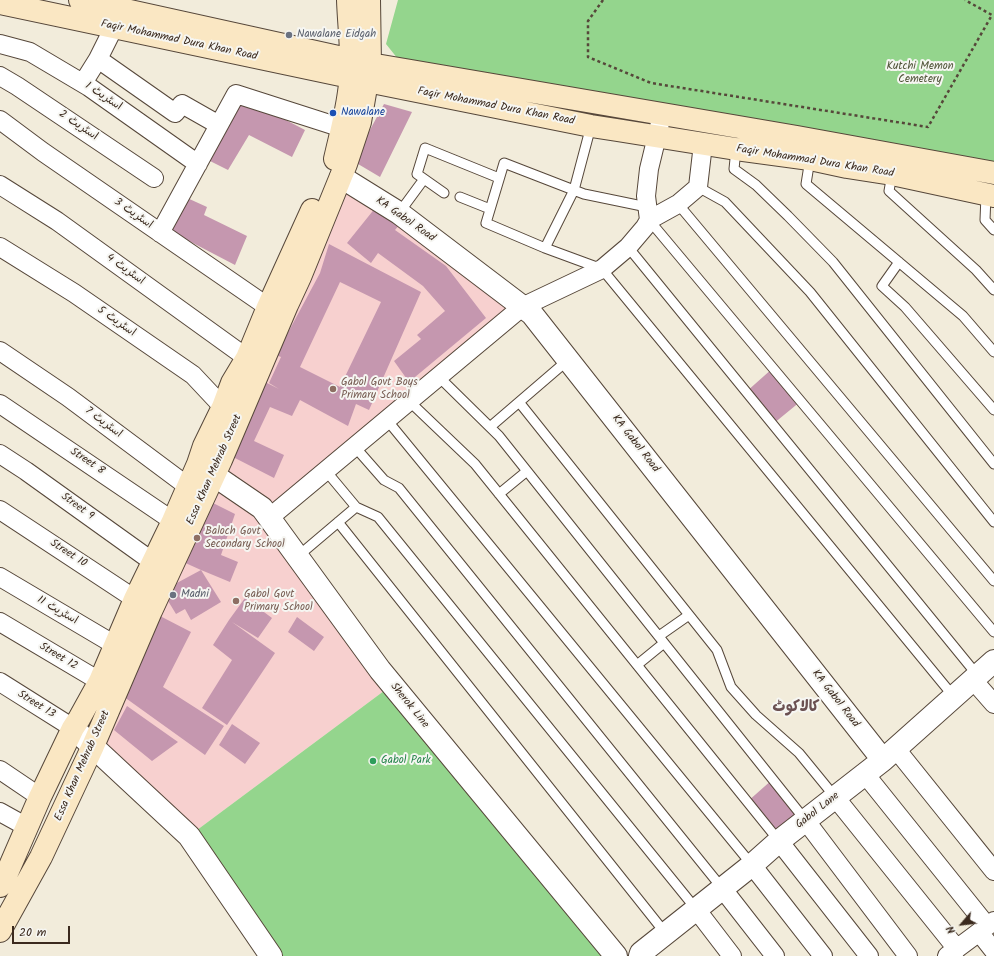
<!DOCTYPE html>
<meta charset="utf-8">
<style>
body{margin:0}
#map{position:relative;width:994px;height:956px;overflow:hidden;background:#f2ecdb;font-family:Kalam,sans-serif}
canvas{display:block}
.north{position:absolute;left:942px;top:904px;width:40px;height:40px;-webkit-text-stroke:3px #f6f6f2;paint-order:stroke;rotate:242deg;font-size:11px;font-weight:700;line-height:16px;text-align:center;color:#3b2a1e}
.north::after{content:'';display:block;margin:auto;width:14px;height:18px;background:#3b2a1e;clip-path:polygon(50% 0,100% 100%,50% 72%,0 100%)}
.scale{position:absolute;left:12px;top:926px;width:58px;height:18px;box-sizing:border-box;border:2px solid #3b2a1e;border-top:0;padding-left:5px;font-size:12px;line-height:14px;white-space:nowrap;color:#3b2a1e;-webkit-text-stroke:3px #f6f6f2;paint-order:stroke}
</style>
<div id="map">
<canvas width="994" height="956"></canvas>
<div class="north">N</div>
<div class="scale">20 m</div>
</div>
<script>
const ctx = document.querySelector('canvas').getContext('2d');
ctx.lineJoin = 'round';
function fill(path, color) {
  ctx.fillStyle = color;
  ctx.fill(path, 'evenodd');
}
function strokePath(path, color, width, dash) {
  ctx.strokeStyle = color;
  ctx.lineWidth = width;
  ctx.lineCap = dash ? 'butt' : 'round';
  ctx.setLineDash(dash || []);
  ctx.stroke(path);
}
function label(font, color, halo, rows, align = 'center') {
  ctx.font = font + ' Kalam,"Playpen Sans Arabic",sans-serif';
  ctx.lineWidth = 4;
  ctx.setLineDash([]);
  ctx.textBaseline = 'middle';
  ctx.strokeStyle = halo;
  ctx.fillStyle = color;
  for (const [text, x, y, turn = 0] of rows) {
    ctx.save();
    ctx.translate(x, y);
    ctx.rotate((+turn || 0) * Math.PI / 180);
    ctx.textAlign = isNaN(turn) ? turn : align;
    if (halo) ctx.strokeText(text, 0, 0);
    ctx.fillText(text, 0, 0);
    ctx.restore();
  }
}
fill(new Path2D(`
 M336,165L522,307L269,518L392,685L189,836L77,730Z`), '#f7d0cf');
fill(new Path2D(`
 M398,0H994V162L398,59L386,44Z
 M392,685L616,956H272L189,836Z`), '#94d58d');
fill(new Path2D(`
 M236,94L305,130L292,157L249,135L228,170L202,157Z
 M384,104L412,112L380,177L353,161Z
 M185,197L207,207L204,215L247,236L235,265L168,230Z
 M376,207L400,224L395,230L446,266L486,318L409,382L394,361L421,339L417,335L445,311L423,286L378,253L371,263L347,243Z
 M329,244L421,292L369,410L356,404L348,426L300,400L292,416L270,407L254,441L284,455L274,478L233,457L263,381L279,389L269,383L281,357L276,355L320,273ZM340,282L381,302L340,387L300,367Z
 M773,368L801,401L773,424L746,392Z
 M205,499L235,514L221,555L238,562L230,582L201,570L221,602L191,620L185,609L176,614L162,591L201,570L181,561Z
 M245,598L272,618L258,638L232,622L275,653L227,725L202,708L232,660L213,645L229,620Z
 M160,616L191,632L163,687L224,726L205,755L120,694Z
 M297,617L324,637L314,651L288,632Z
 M127,706L178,742L152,761L114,730Z
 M232,724L260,743L245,764L219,745Z
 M773,779L806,821L779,841L747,802Z`), '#c597af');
const service = new Path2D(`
 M736,149L734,169L756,185L788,216L833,262L994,464
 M810,159L806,184L963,316L994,352
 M892,174L889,191L976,270L994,290
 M698,187L725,202L810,292L994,522
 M444,193L417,174L425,148L499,178
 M986,195L985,220L994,230
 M460,197L490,209
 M678,204L994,581
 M647,207L584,194L504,163L486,223L545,248L602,269L954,697
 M399,213L424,179
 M649,220L994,632
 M628,247L978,676
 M545,248L574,190L591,126
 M899,262L882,286L905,307L994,410
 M439,377L499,436L806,821
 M409,401L475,464L779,841
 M519,402L717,650L731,687L756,715L799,753L835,797
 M387,420L752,865
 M490,427L568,360
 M355,447L384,480L399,488L722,888
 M499,494L527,471
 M356,507L378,517L696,909
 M338,522L666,934
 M297,557L356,507L326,471
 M659,636L689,615
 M637,665L664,643`);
const minor = new Path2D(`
 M0,44L30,52L89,87L198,164
 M98,59L175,113L182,104L219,125
 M0,76L17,86L154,178
 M83,83L98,59L114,27
 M0,120L43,152L268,307
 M0,185L57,221L247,358
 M649,220L678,204L698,187L703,144
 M160,233L236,94L342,128
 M0,247L74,293L193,375L223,407
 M0,351L68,397L198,494
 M0,404L173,521
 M0,454L26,471L153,562
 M0,510L135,599
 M269,518L522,307L602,269L628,247L645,227L649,220L646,196L649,169L657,136L660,123
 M0,577L115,645
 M0,622L111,688
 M973,680L994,704
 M0,682L73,728
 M896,749L994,871
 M0,770L40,797
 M865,774L987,926
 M835,797L957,949
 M0,812L27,827
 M806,821L908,956
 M779,841L869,956
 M752,865L823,956
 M722,888L775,956
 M696,909L732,956
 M979,932L994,951
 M947,956L994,921`);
const tertiary = new Path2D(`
 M341,177L399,213L532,314L883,760
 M199,465L262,508L380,670L616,956
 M73,728L189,836L271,956
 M640,956L641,953L752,865L779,841L883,760L994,661`);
const secondary = new Path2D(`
 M80,0L370,64L797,137L994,173
 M0,3L350,77L367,81L591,126L617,130L736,149L810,159L847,167L892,174L994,196
 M335,159C340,137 346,115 349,92C354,62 349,30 348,0
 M0,886L7,873L40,797L73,728L79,719L100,681L135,599L173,521L198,464L204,446L223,407L232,383L247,358L268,307L312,210
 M0,931L41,857L93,746L151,611L221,460L287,305L300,277L346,164L360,122L370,64L369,0`);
strokePath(service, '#56473a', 11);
strokePath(minor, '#56473a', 20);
strokePath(tertiary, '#56473a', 24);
strokePath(secondary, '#56473a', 24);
strokePath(new Path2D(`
 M603,0L588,21V57L651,83L928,127L992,15L965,0`), '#56473a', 2.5, [3, 3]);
strokePath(service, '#fff', 9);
strokePath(minor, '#fff', 18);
strokePath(tertiary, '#fff', 22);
strokePath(secondary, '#fae7c3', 22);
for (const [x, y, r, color] of [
 [289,35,4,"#6b7280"],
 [333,113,4,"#1a4fb4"],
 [333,389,4,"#8d6e63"],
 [197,538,4,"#8d6e63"],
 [173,595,4,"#6b7280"],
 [236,601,4,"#8d6e63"],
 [373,761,4,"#2e9e5b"]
]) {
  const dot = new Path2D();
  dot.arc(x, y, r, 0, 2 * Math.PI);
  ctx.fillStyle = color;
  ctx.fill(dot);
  strokePath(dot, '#f6f6f2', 1.5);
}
label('11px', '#5b616d', '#f6f6f2', [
 ["Nawalane Eidgah",297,35],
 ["Madni",181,595]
], 'left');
label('11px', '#3b2a1e', '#f6f6f2', [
 ["Faqir Mohammad Dura Khan Road",179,41,12],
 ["اسٹریٹ 1",103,97,34],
 ["Faqir Mohammad Dura Khan Road",496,107,11],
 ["اسٹریٹ 2",78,126,34],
 ["Faqir Mohammad Dura Khan Road",815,162,9],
 ["اسٹریٹ 3",133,214,35],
 ["KA Gabol Road",405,220,35],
 ["اسٹریٹ 4",125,270,36],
 ["اسٹریٹ 5",116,322,35],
 ["اسٹریٹ 7",103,423,37],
 ["KA Gabol Road",635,444,52],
 ["Street 8",87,462,34],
 ["Essa Khan Mehrab Street",215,470,-66],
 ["Street 9",77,507,36],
 ["Street 10",68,554,33],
 ["اسٹریٹ 11",57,611,30],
 ["Street 12",58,657,31],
 ["KA Gabol Road",835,699,52],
 ["Street 13",36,705,32],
 ["Sherok Line",409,706,51],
 ["Essa Khan Mehrab Street",83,766,-66],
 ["Gabol Lane",818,811,-38]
]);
label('11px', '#51553a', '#f6f6f2', [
 ["Kutchi Memon",920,67],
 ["Cemetery",920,80]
]);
label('11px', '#164399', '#f6f6f2', [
 ["Nawalane",341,113]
], 'left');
label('11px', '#785e54', '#f6f6f2', [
 ["Gabol Govt Boys",341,383],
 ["Primary School",341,396],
 ["Baloch Govt",205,532],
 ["Secondary School",205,545],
 ["Gabol Govt",244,595],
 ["Primary School",244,608]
], 'left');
label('11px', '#27864d', '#f6f6f2', [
 ["Gabol Park",381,761]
], 'left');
label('bold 15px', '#6b5051', '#f6f6f2', [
 ["کالاکوٹ",796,708]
]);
</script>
